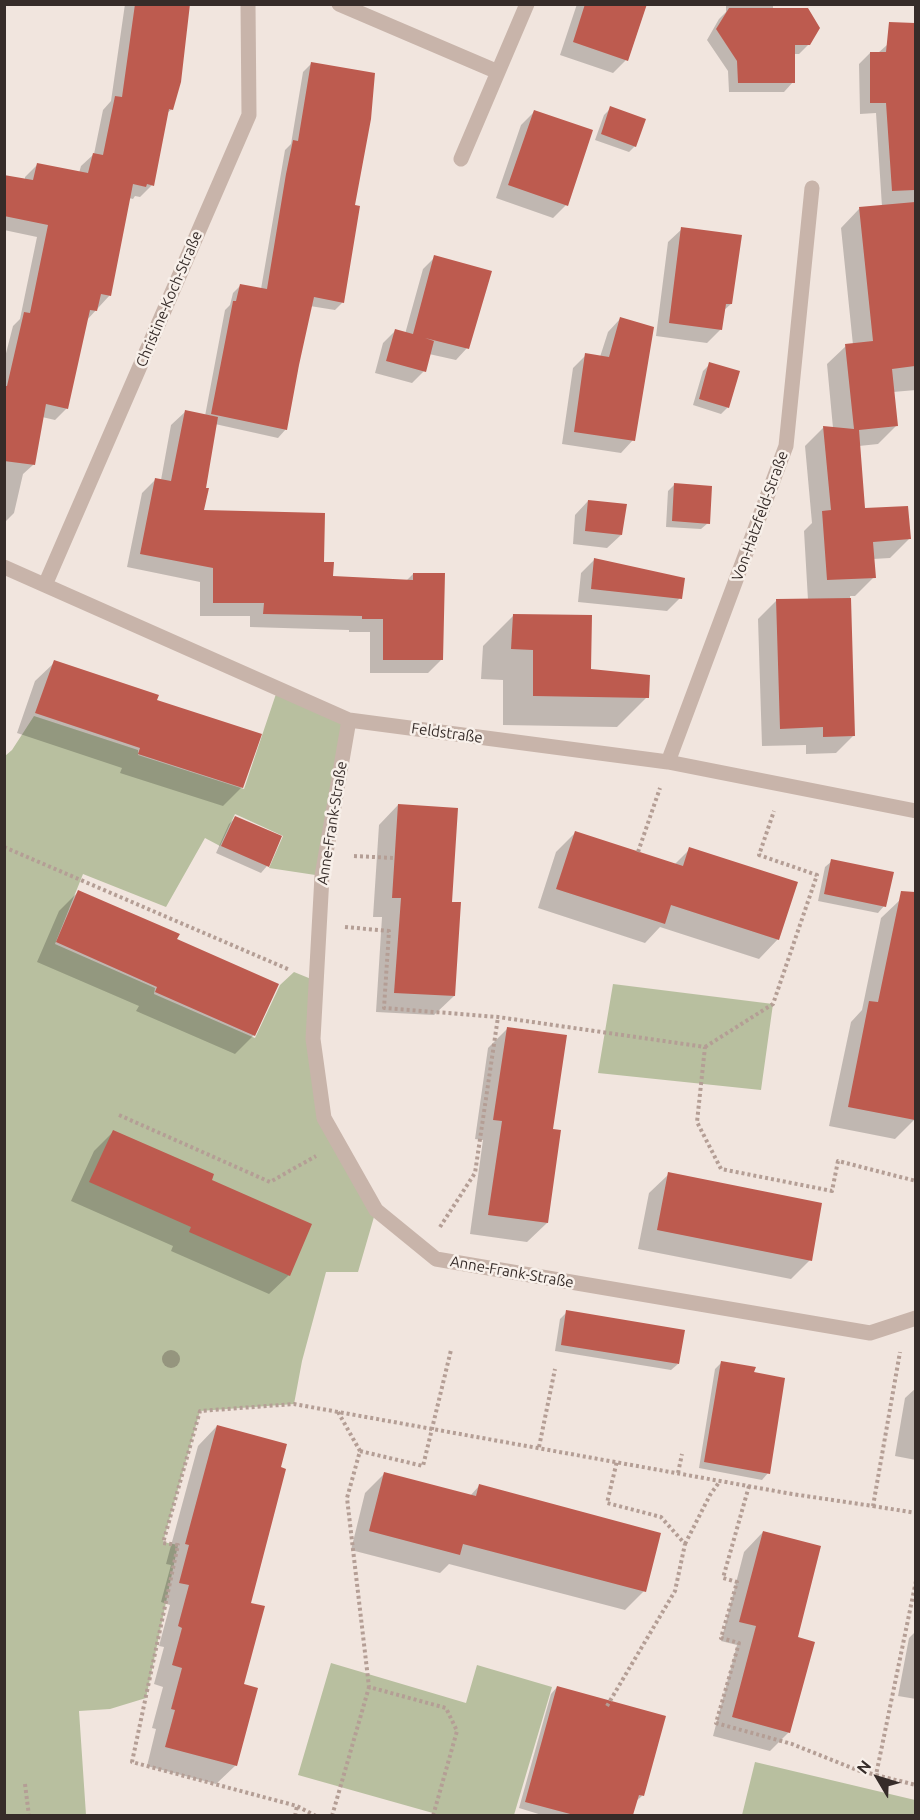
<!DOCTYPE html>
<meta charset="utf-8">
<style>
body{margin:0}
#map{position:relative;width:920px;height:1820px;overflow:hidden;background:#f1e5de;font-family:Ubuntu,sans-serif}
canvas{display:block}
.frame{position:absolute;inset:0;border:6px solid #362c29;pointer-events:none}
.north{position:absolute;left:848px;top:1748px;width:60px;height:60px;-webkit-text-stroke:4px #f8f0ea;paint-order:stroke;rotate:308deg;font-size:16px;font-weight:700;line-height:24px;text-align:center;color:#362c29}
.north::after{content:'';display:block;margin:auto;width:21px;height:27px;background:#362c29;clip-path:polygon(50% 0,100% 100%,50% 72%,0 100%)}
</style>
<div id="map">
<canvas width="920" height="1820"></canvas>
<div class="frame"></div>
<div class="north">N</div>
</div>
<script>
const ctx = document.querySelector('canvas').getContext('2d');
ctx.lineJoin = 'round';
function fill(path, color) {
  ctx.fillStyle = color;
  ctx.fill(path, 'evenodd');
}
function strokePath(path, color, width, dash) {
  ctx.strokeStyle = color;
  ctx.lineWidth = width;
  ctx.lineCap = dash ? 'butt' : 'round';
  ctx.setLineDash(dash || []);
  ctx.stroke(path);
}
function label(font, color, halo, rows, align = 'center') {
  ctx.font = font + ' Ubuntu,sans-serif';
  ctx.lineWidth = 5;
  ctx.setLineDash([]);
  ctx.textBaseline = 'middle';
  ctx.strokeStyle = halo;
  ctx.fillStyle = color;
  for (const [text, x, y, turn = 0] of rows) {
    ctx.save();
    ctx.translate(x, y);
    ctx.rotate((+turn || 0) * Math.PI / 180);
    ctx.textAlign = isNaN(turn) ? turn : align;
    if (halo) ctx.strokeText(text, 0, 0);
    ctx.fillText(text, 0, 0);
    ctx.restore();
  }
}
fill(new Path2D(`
 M278,688L349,720L322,876L269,868L283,836L235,814L220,846L205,838L166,907L83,874L55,944L155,988L154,994L255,1038L280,985L294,972L316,981L324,1118L376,1210L358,1272H326L302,1361L294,1404L200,1411L163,1542L178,1545L146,1698L110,1709L79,1711L86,1815L5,1816V756L12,750L34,716L138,750V755L244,789Z
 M613,984L773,1004L761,1090L598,1073Z
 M331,1663L466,1703L477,1665L552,1687L514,1815H440L298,1775Z
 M755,1762L915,1800V1815H742Z`), '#b8bf9f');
fill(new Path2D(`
 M125,4H189L172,109L166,114L152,185L140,197L135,196L133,199L129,198L110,295L86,321L67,408L55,420L42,417L33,465L23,474L14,513L4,523V361L13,326L20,319L37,237L4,230V176L25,180V177L37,165L79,173L81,166L94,154L103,110L111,101Z
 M577,4H645L626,60L613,73L560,55Z
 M726,4H773V9L809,44L799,54H793V82L784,92H729L728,71L707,40L719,19L726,12Z
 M887,45H916V390L893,392L897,425L878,444L859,446L864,510L909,539L890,558L873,559L874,577L855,596H850L854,735L836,753L806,754V745L762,746L758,619L776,601L808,600L804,531L812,523L805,446L824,427L833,428L827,364L846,346L853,345L841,228L859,209L882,207L876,113L860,114L859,64L870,53H878Z
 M311,64L354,207L343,302L335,310L310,306L286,429L278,438L215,424L202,512L323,563L332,578L406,581L413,574L441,660L428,673H370V632H349V630L250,627V616H200V582L127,567L142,493L156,479L161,480L171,425L185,412L205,416L225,310L230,305L233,293L241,285L261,289L285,150L291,144L303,72Z
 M611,108L635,146L629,152L595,140L604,115Z
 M534,112L566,205L553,218L496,198L521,125Z
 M682,229L731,304L723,311L721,329L707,343L656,336L668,242Z
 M435,257L467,348L456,360L429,354L424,371L412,383L375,373L383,343L395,331L405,334L423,269Z
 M620,319L633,440L621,453L562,444L573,368L586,355L600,357L608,332Z
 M710,364L728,407L721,414L693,405L703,371Z
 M675,484L708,523L701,529L666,527L668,491Z
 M588,501L621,535L607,548L573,544L575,515Z
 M594,560L680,598L667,611L578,602L581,573Z
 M513,616L590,670L647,697L617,727L503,725V680L481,679L483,646Z
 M55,662L155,701L242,787L223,806L120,773L122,768L17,733L35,681Z
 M398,805L451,903L454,996L434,1015L376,1012L382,917H373L379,825Z
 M235,818L267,866L261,873L216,853L229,824Z
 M575,833L674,865L690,849L778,939L759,959L660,927L645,943L538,908L556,852Z
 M832,861L884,906L878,913L818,901L825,867Z
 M78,892L175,940L254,1035L235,1054L136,1011L139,1006L37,962L59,911Z
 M901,899L916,902V1113L914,1120L895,1139L829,1126L851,1022L862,1010L881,918Z
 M508,1028L551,1130L547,1223L527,1242L470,1234L483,1140L475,1139L488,1048Z
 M113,1132L210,1181L289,1275L269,1294L171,1251L173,1246L71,1201L94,1151Z
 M669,1174L810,1260L791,1279L638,1249L649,1193Z
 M567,1312L678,1364L671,1370L555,1351L560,1319Z
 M722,1362L753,1373L768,1473L762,1480L699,1468L715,1369Z
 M916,1388V1460L895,1456L905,1398Z
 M217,1426L242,1685L236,1765L216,1784L147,1766L156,1729L152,1728L163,1687L154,1684L164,1647L159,1646L170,1605L161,1602L171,1565L166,1564L198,1446Z
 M385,1473L470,1496L479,1486L644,1591L625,1610L449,1564L440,1573L351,1550L365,1493Z
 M763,1532L796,1638L789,1732L770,1751L713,1736L737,1645L721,1641L744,1552Z
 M916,1631V1699L898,1696L909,1638Z
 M557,1687L642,1796L635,1802L631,1816H545L519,1808L551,1694Z`), '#0003');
fill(new Path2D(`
 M135,4H190L181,82L173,110L169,109L154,186L147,184L146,187L133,184L111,296L101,294L97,311L90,310L68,409L46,404L35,465L4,461V386H7L24,312L30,313L48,225L4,216V175L33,180L37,163L88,173L93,153L103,155L115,96L122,97Z
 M585,4H647L628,61L573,42Z
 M729,8H808L820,28L810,45H795V83H738L737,61L716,29Z
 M889,22L915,23V190L892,191L886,103H870V52H886Z
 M311,62L375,73L371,119L355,205L360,206L344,303L314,297L299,365L287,430L211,414L233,301H236L240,284L267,289L286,174L293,140L298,141Z
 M610,106L646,119L636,147L601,134Z
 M534,110L593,130L568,206L508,185Z
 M915,202V366L892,369L898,426L859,430L865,508L908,506L911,539L873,542L876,578L827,580L822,511L831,510L823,426L854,429L845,344L873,341L859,207Z
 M681,227L742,235L732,304H726L722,330L669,323Z
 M434,255L492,271L469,349L425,338L434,341L426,372L386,361L395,329L413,334Z
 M620,317L654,327L635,441L574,432L585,353L609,357Z
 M709,362L740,371L729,408L699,399Z
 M185,410L218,417L206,488H209L204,510L325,513L324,562H334L333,576L413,580V573H445L443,660H383V619H362V616L263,614L264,603H213V568L140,554L155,478L171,481Z
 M674,483L712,486L710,524L672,521Z
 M588,500L627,504L622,535L585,531Z
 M594,558L685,578L682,599L591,589Z
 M851,598L855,736L823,737V727L780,729L776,599Z
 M513,614L592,615L591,669L650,675L649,698L533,696V650L511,649Z
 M54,660L159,695L157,700L262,734L243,788L138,754L140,748L35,713Z
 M398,804L458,808L452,902H461L455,996L394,993L401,898H392Z
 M235,816L282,836L269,867L221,846Z
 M575,831L683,866L689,847L798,882L779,940L671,905L665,924L556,889Z
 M831,859L894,872L886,907L824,894Z
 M78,890L180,934L177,939L279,984L255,1036L155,992L157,987L56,942Z
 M901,891L915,892V1120L848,1107L869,1001L878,1002Z
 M507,1027L567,1035L553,1129L561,1130L548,1223L488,1215L502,1121L493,1120Z
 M113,1130L214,1174L212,1180L312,1224L290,1276L189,1232L191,1227L89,1182Z
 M668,1172L822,1203L812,1261L657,1230Z
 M566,1310L685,1330L679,1364L561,1345Z
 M721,1361L756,1367L754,1372L785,1378L770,1474L704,1462Z
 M217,1425L287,1444L281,1467L286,1469L251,1603L265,1606L244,1684L258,1688L237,1766L165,1747L175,1710L171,1709L182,1668L172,1665L182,1628L178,1626L189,1585L179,1583L189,1545L185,1544Z
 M384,1472L476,1496L479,1484L661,1533L646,1592L463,1544L460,1555L369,1531Z
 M763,1531L821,1546L798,1637L815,1642L790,1733L732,1717L756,1626L739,1622Z
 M557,1686L666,1716L644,1796L639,1795L633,1815H574L525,1802Z`), '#bd5b4f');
strokePath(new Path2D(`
 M4,847L290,970
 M638,852L660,788
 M354,856L394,858
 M345,927L389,931L384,1008L498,1017L705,1047L697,1122L721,1169L832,1191L838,1161L916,1181
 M705,1047L773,1004L817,875L759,855L774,811
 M119,1115L270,1182L316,1156
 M440,1227L475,1173L498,1017
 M338,1412L360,1451L347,1498L369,1687L446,1708L457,1731L433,1816
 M539,1447L555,1369
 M360,1451L423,1466L451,1350
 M678,1473L682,1454
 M749,1486L723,1578L737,1582L721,1638L739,1643L716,1723L792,1744L857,1770L876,1775
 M873,1506L916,1513
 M685,1544L710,1495L720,1481
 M916,1581L876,1775L916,1785
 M607,1706L675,1591L685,1544L661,1517L607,1503L617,1461
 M25,1784L29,1816
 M295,1816L297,1806
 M316,1816L297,1806L132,1762L178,1545L163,1543L200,1411L294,1404L792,1494L873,1506L900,1352
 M332,1816L369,1687`), '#b49e95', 4, [3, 3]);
strokePath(new Path2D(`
 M339,4L498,72L461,159
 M498,72L527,4
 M4,567L349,720L668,762L916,811
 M45,585L249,115L248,4
 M349,720L322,876L313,1039L324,1118L376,1210L436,1259L870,1333L916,1318
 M668,762L786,446L812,188`), '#c8b4aa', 15);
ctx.fillStyle = '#95957e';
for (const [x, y] of [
 [171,1359]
]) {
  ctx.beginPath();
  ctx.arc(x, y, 9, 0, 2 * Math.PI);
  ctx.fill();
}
label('15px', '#362c29', '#f8f0ea', [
 ["Christine-Koch-Straße",169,299,-67],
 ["Von-Hatzfeld-Straße",760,516,-70],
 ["Feldstraße",447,733,8],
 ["Anne-Frank-Straße",332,823,-81],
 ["Anne-Frank-Straße",512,1272,10]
]);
</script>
